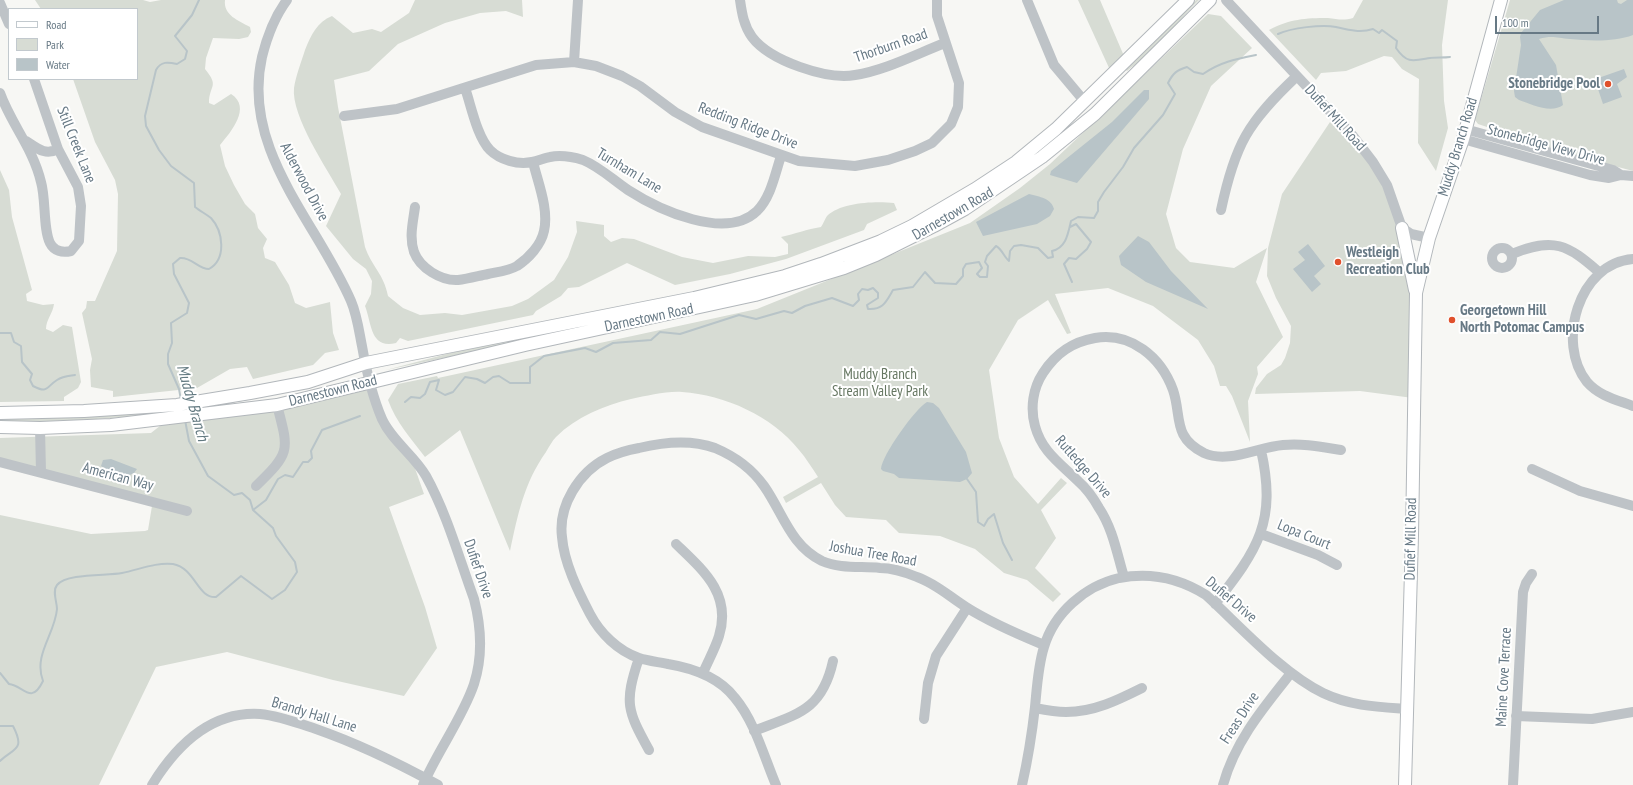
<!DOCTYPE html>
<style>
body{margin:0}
#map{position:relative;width:1633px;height:785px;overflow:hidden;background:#f7f7f4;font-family:"PT Sans Narrow",sans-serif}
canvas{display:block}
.legend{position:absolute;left:8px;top:8px;width:130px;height:72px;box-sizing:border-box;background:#fff;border:1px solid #c2c9ce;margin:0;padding:5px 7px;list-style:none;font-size:12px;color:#677985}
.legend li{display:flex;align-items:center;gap:8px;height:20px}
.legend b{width:20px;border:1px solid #c2c9ce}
.scale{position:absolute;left:1495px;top:16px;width:104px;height:18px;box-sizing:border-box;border:2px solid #677985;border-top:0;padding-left:5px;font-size:12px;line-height:14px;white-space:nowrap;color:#677985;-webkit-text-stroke:3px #fff;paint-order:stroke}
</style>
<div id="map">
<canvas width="1633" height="785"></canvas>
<ul class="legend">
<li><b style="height:5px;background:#fff"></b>Road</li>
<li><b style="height:11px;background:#d7dcd4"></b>Park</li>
<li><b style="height:11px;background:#b8c4c8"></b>Water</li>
</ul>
<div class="scale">100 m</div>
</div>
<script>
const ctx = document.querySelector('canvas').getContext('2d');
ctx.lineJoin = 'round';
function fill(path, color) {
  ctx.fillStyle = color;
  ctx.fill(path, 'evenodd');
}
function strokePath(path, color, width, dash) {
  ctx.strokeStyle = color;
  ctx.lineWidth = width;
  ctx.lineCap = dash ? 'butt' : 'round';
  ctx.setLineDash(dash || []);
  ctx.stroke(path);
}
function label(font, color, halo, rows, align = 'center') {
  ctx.font = font + ' "PT Sans Narrow",sans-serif';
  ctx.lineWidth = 4;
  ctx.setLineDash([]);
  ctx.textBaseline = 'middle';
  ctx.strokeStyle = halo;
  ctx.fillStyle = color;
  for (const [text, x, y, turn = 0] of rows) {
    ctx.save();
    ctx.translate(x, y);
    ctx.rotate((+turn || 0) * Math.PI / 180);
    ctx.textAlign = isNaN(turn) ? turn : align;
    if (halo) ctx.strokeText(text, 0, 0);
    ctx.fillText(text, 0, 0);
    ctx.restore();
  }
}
fill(new Path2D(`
 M35,0H143L150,2L161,0H225C223,15 239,21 250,27L251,32L248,37L239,39L213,38L206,58L205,69C220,87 209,85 209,103L214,105L231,94C252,107 231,132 220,145L225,166L234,185L245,204L255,214L258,228L267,239L263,248L265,258L275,262L289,285L295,303L306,308L330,302L333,333L339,350L325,353L313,365L253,379L247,367L230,369L197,388L113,397V391L91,387L90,370L92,359L82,313L86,308L87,301H95L117,251L118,194L115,180L95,142L73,79H137V9H41Z
 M415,0H522L523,17L506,11L480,13L445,23L398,44L369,71L334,80L338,107L365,247C372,267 384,274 388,296L403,308L420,315L445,313L462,315L512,306L528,299L554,280L568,257L577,232L576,221L604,225V236L611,242L622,238L634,239L682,257L713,263L748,256L775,257L788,254V244L781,237C795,234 807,229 821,227C823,224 825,219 827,216C841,202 876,201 894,203L897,210L867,224L864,230L786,259L730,274L675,285L627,263L579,287L568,288L561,296L536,311L533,315L408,341L400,338L396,343C370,349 372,324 365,306L371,294L372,281L366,269L353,259L326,226L341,194C327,169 291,116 294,88C296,75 301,63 305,50C311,35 317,22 332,16L353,33L372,29L381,32L409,13Z
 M1078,0H1100L1124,56L1110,70Z
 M1196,0H1199C1180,18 1165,41 1145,58C1139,63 1132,66 1127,71L1126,70Z
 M1363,0H1448L1442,45L1444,101L1448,128L1436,171L1418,143L1419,79L1402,69L1392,57L1384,56L1346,71L1321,73L1316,80L1269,30C1290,19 1305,18 1328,18C1337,19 1343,21 1353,18Z
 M1510,0H1633V171L1562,152L1478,124L1475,120Z
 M1208,14L1221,16L1252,48L1211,86L1183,149L1166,214L1176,248L1190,262L1234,268L1267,248L1256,282L1283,337L1257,367L1258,374L1248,401L1250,442L1232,396L1226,386H1220L1214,366L1198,340L1153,306L1108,288L1055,294L1071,333L1067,334L1048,300L1018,320L989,370L999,438L1014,477L1038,504L1061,478L1067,483L1041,510L1056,538L1035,568L1061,594L1053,602L1027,580L1004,573L975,549L940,536L899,533L886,520L846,517L835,505L821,483L786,503L783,497L818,477C812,468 806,458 799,450C772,416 725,395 682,392C666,391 647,396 631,399C605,405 576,417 556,437C552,441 549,447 546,452C524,483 518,514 510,551L460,430L425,457C411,439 396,422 388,400L398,384L437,376L438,378L757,309L970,223L1020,188L1050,164Z
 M1334,116L1387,184L1416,293L1413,398L1360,391L1255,394L1256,388L1267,374L1281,365L1285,358L1290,343L1291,326L1276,298L1267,276L1268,248L1282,194Z
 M0,170L9,190L12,217L32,290L26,294L27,301L43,305L54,304C53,313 46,320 46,329L53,332L63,325L72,327L81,382L78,388L64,397V401L0,402Z
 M1013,170L1014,172L961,207L902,239L838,266L796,280L737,296L386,370L481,345L750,289L813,271L881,245L933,220L973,197Z
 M352,374C239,409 118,422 0,422V418L74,414Z
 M371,382L379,408L410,454L424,494L389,507L425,607L437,648L404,696L333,680L227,652L156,667L99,785H0V515L91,534L145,531L148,530L153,500L0,459V438L151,433L170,418Z`), '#d7dcd4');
fill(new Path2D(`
 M1564,0H1617L1618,3L1621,4L1627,0H1633V35C1615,42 1589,41 1570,39C1557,38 1552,35 1539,39L1556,65L1563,105C1551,114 1531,104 1519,100L1515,97L1514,91L1521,45L1520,37L1521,33L1540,10Z
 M1624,69L1627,77L1617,84L1622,97L1603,104L1597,86L1589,87L1587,82Z
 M1144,90H1149V99L1077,183L1050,175L1051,171L1112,122Z
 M1029,194C1040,197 1051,198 1054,209L1050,216L1037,224L983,236L976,222Z
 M1138,236L1149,242L1171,271L1208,309L1146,282L1121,265L1119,256Z
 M1308,244L1325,266L1314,276L1321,284L1312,292L1293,269L1305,260L1298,252Z
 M927,402L933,403L939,408L966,452L972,473L967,479L960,482L899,478L894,474L883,471L881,469C882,455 915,409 927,402Z
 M111,459L137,469L134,473L123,478L112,473L101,466L103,460Z`), '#b8c4c8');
strokePath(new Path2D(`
 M1278,34C1291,28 1322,24 1336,27C1349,30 1360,33 1373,29L1379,33L1382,30L1397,41L1396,48C1407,64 1413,61 1430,58C1436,57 1443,58 1450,57
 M1070,227L1076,224L1091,242L1087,249L1076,259L1069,258L1064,264L1072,282
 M0,333H11L14,342L21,346L22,362L32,374L30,380L33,386C48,394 46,387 57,380C63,376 69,376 75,375
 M181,400L179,389L168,364V354L172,343L171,323L187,313L189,303L174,274L173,264L180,258C192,257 198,269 209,269C227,259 223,231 211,218C206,214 200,211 195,207L194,183L171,166L159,150L146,126L145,116L156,70C161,61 168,62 177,64L185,59L187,51L175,36L192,15L199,0
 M405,402L411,397L420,398L425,394L430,382L439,380L436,390L445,395L453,392L465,377L477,379L485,383L493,377L499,376L510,383H530V367L544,356L585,348L596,352L613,343L651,340L660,332L680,334L739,315L756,319L784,311L792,313L805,306L832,298L853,306L859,300L858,294L862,289L868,290L873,288L878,293V298L867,305L868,309C883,310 886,302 893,290L913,287L925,272L935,283L956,284L963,276V269L966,264L979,262L982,268L977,274L980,277H987L988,266L985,262L987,256L996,246C1002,249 1004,257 1009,261L1010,251L1014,246L1021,245L1038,248L1048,258L1053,257L1052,251C1066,248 1068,234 1071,221L1078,217L1094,218L1098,211V202L1104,192L1123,167L1134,148L1163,115L1175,94L1168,83C1173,73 1177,70 1187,67L1194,72L1203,74C1220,62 1236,59 1256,55
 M967,479L976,492L978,522L984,526L988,519L994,514L1003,543L1012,560
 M253,510L266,500L278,479L285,475L293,477L303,462H308L312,458L311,451L322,430L360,416
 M0,673L9,684C23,685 31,706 43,681C33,655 55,634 57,609C57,602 52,591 57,585C67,573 107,576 122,573C138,570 156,562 173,564C195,568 198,599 216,597L241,576L272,599L285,590L297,572L295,562L276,536L273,528L253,510L250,500L242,493L234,495L208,476L189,441L185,420
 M0,726H13C26,751 13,748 0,761`), '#b8c4c8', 2);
const major = new Path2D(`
 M1402,228L1415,290
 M0,413L84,411L177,405L250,393L308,382L366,363L694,298L785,276L821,264L881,241L912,226L975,189L1016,162L1056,129L1188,0
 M0,427L40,428L111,425L277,405L525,345L755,295L844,268L876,255L934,226L965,209L1042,157L1095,114L1210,0
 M1405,785L1412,535L1416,293L1429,238L1463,139L1501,0`);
strokePath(major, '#b2b7bb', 14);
strokePath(new Path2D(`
 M287,0C275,16 267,37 262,57C241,150 317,222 351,301C357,315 359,331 362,346C366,369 373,398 382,419C392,441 414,455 426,476C447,514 459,558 474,599C481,626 483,656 474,684C463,717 437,752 423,785
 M740,0C742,14 744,26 752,37C770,61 827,80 855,75C886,70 916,54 945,43
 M1027,0L1054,65L1085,102
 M1226,0L1353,136L1373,162L1387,185L1402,228L1411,234L1429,238
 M0,3L9,24
 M574,62L578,0
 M465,88C471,105 477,137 490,150C500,160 518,165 532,162C538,161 544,158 550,157C560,155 573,157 583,160C600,167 613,180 628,190C659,210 726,241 757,211C771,197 775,174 781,156
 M0,93C11,124 33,148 41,182C46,199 43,229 50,243C54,251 62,253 71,251L79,241L81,206L78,187L58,149L34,79
 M344,116L397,109L536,65L574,62L596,66L622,76L640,86L675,112L702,127L799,161L855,166L888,160L915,151L932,143L951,124L958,107L959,83L937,16V0
 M1465,129L1613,170L1621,175
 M1463,139L1590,175L1609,178L1621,175L1633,176
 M26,141C37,148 45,156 58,149
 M415,207C413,222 409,237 414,252C420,268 441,281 458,280C468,279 478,276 488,274C497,272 508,271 517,266C529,258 541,245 544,231C549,209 538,183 533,162
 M1221,210C1235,144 1248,122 1297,76
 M1492 258a10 10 0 1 1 20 0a10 10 0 1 1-20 0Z
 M1512,254C1554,237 1567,244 1600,273
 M1633,259C1578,263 1556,344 1587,382C1599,396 1617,400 1633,406
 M40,428L41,472
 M0,462L187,511
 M1532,469L1580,491L1633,506
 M256,486C291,452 289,451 277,405
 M1261,534L1318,555L1337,565
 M676,544C703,570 732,594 719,636C715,649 708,661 703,673
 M1124,577C1117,554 1113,529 1099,508C1094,499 1086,488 1078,481C1060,463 1042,452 1035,426C1030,408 1033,388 1043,373C1056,353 1072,342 1095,338C1131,332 1161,357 1173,390C1182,416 1172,437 1204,453C1228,464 1258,447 1283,445C1303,443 1322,447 1341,450
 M1215,604C1258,549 1277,522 1261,450
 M639,658C624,703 627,710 649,750
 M1035,708C1045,710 1055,712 1066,712C1094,712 1118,700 1142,688
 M1516,716L1592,719L1633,712
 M924,719L928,683L936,656L967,608
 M754,731C797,714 822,711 833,661
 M152,785C176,746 211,711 260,714C280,716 298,723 316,729C359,744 398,763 438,785
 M776,785C764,757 755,722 735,698C719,677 692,668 668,664C659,662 648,661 639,658C618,651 600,633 590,614C578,591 564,563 562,537C558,506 579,472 607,458C617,453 628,450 639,448C664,442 690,439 715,448C734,456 752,469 764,486C783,513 790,545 822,561C840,569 861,566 880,568C892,568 905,572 917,577C935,583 950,597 966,607C991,623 1017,634 1044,645
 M1022,785C1028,759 1032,733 1035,707C1037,687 1038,666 1044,647C1054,613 1085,586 1119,578C1150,572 1179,578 1206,595C1240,626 1282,673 1323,693C1350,706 1379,707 1407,709
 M1223,785C1235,741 1264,707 1291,673
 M1513,785L1523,592L1526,583L1532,574`), '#bec3c7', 10);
strokePath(major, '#fff', 12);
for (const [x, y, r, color] of [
 [1608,84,4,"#e0502c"],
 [1338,262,4,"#e0502c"],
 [1452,320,4,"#e0502c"]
]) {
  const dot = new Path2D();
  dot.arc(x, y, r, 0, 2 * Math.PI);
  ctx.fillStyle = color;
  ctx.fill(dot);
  strokePath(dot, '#fff', 1.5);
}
label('15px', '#677985', '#fff', [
 ["Thorburn Road",891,46,-19],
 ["Dufief Mill Road",1335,118,48],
 ["Redding Ridge Drive",748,126,21],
 ["Still Creek Lane",76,145,68],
 ["Stonebridge View Drive",1546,145,15],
 ["Muddy Branch Road",1458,147,-73],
 ["Turnham Lane",629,171,31],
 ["Alderwood Drive",304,182,62],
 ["Darnestown Road",953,214,-30],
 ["Darnestown Road",649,318,-12],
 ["Darnestown Road",333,391,-14],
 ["Rutledge Drive",1083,467,49],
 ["American Way",118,477,15],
 ["Lopa Court",1304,535,22],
 ["Dufief Mill Road",1411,539,-89],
 ["Joshua Tree Road",873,554,10],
 ["Dufief Drive",478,569,71],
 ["Dufief Drive",1231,600,40],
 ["Maine Cove Terrace",1504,677,-87],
 ["Brandy Hall Lane",314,715,17],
 ["Freas Drive",1240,718,-57]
]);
label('bold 15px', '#677985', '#fff', [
 ["Stonebridge Pool",1600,84,"right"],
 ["Westleigh",1346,253],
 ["Recreation Club",1346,270],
 ["Georgetown Hill",1460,311],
 ["North Potomac Campus",1460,328]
], 'left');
label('15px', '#667762', '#fff', [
 ["Muddy Branch",880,375],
 ["Stream Valley Park",880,392]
]);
label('italic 16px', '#637a81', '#fff', [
 ["Muddy Branch",192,403,74]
]);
</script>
